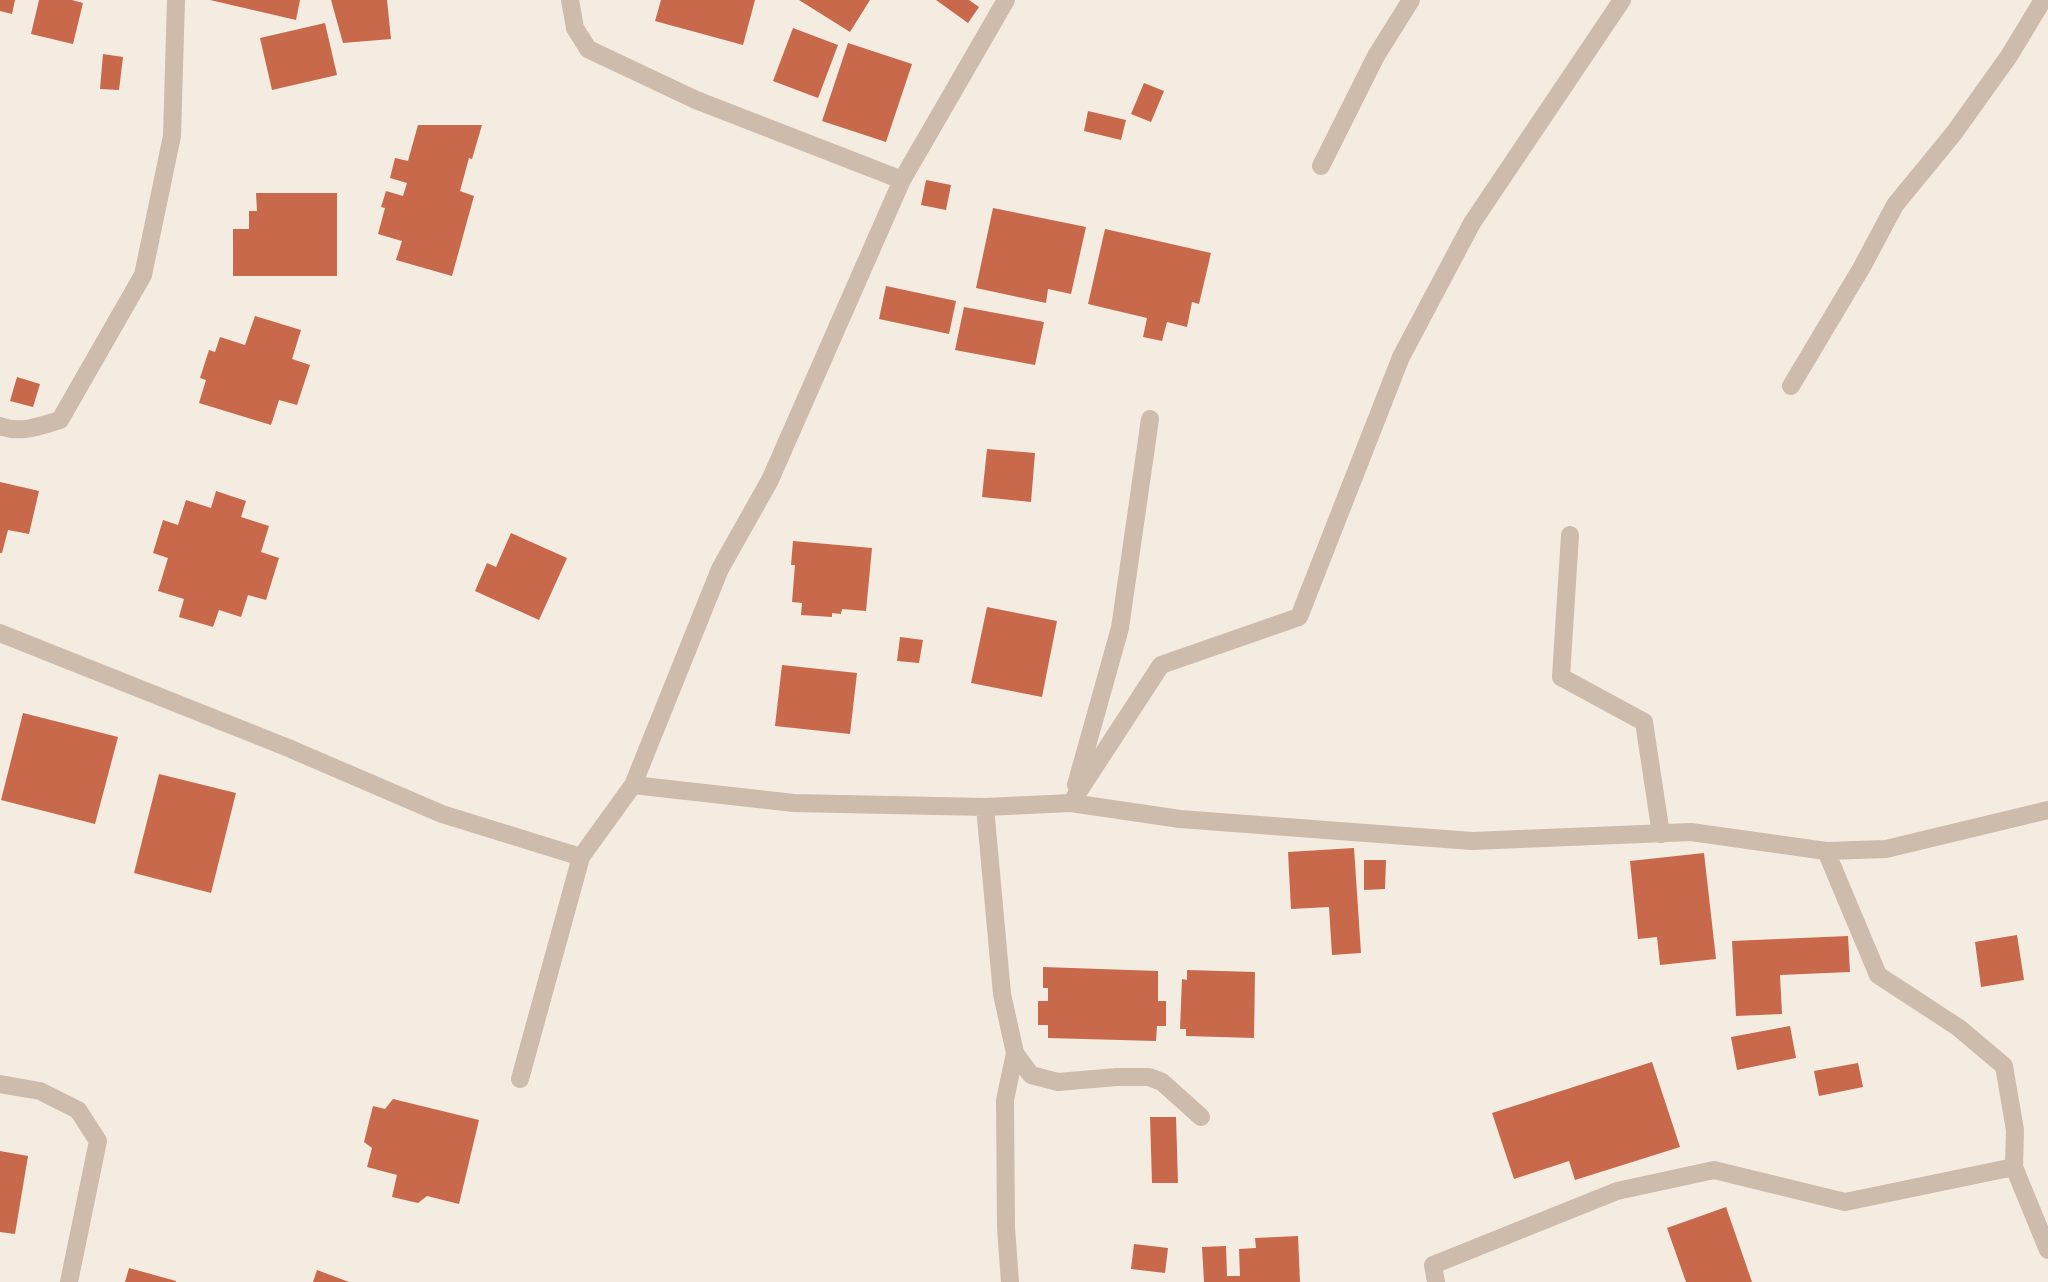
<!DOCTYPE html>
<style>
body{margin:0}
canvas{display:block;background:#f4ebe1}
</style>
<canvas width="2048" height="1282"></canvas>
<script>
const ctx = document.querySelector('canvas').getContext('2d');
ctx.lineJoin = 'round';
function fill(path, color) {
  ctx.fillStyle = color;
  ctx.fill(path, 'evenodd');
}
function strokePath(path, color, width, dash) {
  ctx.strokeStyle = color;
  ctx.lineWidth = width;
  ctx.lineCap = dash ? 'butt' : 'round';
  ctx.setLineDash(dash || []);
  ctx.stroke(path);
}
fill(new Path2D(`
 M0,0H15L12,14L0,11Z
 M39,0H72L83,3L73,44L31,34Z
 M210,0H300L296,20Z
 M331,0H387L391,39L343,43Z
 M661,0H755L743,45L655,21Z
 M799,0H870L850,32Z
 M936,0H969L979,7L968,23Z
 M325,23L337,75L272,90L260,38Z
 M793,28L838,45L818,98L773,81Z
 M848,43L912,64L886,142L822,121Z
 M103,54L123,57L119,90L100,89Z
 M1144,83L1164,91L1151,122L1131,114Z
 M1088,111L1126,120L1121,140L1084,131Z
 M418,125H482L472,159L469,158L460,191L474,196L452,276L396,260L402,241L378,234L385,208L381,207L386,191L403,196L407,183L390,178L395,158L408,161Z
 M926,180L951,185L946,210L921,205Z
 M256,193H337V276H233V229H249V211H257Z
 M993,208L1086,227L1071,294L1048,289L1046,303L976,288Z
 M1105,229L1211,253L1199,304L1192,302L1187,327L1167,322L1162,341L1143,337L1147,318L1088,304Z
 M886,286L956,301L949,334L879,319Z
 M964,307L1044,322L1035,365L955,350Z
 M255,316L301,330L292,359L310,365L297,405L279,400L271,425L199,403L206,380L200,378L209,350L215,352L220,337L245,345Z
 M17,377L40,384L33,407L10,401Z
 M987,449L1035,453L1031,502L982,497Z
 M0,482L39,491L29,534L8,530L2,553H0Z
 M216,491L246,501L241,517L269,526L261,552L279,558L266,600L248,595L241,617L219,610L213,627L179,617L184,599L158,591L168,558L153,553L163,520L178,525L186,500L211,508Z
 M511,533L567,558L539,620L475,591L487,563L496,567Z
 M793,541L872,548L866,611L842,609L841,614L832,613V617L801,615L802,603L792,602L795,565H791Z
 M987,607L1057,621L1042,697L971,683Z
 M900,637L923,640L919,663L897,661Z
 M782,665L857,673L850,734L775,726Z
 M23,713L118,737L95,824L1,800Z
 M159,774L236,793L211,893L134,873Z
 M1354,848L1361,953L1332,955L1329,907L1291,909L1288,852Z
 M1704,853L1716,959L1660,965L1657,937L1638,939L1630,861Z
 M1364,860H1386L1385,889L1364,890Z
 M2017,935L2024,980L1981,987L1975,942Z
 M1848,936L1850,972L1780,975L1782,1014L1736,1016L1732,941Z
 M1043,967L1158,971V1001H1166V1026H1157L1156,1041L1048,1038V1025H1038V1001H1048V988H1043Z
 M1187,970L1255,972L1254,1038L1186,1036V1029H1180L1182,979L1187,980Z
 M1790,1026L1796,1058L1737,1070L1731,1037Z
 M1652,1062L1680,1147L1575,1180L1569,1161L1514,1179L1492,1113Z
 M1858,1063L1863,1087L1819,1096L1814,1071Z
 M393,1099L479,1120L459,1204L427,1196L418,1203L392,1197L397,1175L367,1167L372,1148L364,1142L373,1106L385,1109Z
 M1150,1117H1176L1178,1183H1152Z
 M0,1151L28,1156L15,1234L0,1232Z
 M1726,1207L1752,1282H1686L1667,1228Z
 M1298,1236L1300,1282H1204L1202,1247L1226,1246L1227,1276H1240L1239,1249L1256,1248L1255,1238Z
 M1134,1244L1168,1248L1165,1273L1131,1269Z
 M129,1268L176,1281V1282H125Z
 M317,1270L349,1282H313Z`), '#c8694b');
strokePath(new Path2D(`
 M1570,535L1561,677L1644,722L1661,834`), '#cdbbac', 18);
strokePath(new Path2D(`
 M570,0L575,28L588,49L696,100L902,180
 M1321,166L1376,56L1411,0
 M1791,386L1862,267L1895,205L1954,133L2009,56L2043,0
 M0,426C19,434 41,426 60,420L143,275L172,136L176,0
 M0,633L286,747L442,814L581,857
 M633,785L794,803L985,807L1071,803L1180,819L1472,841L1691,832L1826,851L1886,849L2048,810
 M1076,785L1120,628L1150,419
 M1071,803L1161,665L1299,617L1401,357L1472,223L1622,0
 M985,807L1002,994L1015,1053L1031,1075L1058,1082L1117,1077H1149L1162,1082L1201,1117
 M1826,851L1878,975L1959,1028L2004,1066L2015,1130L2014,1167L2048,1250
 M520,1079L581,857L633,785L720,569L770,480L902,180L1006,0
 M0,1084L40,1091L78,1110L98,1141L69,1282
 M1010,1282L1006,1228L1005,1100L1015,1053
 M1436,1282L1433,1265L1617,1191L1714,1170L1845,1202L2014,1167`), '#cdbbac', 18);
</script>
